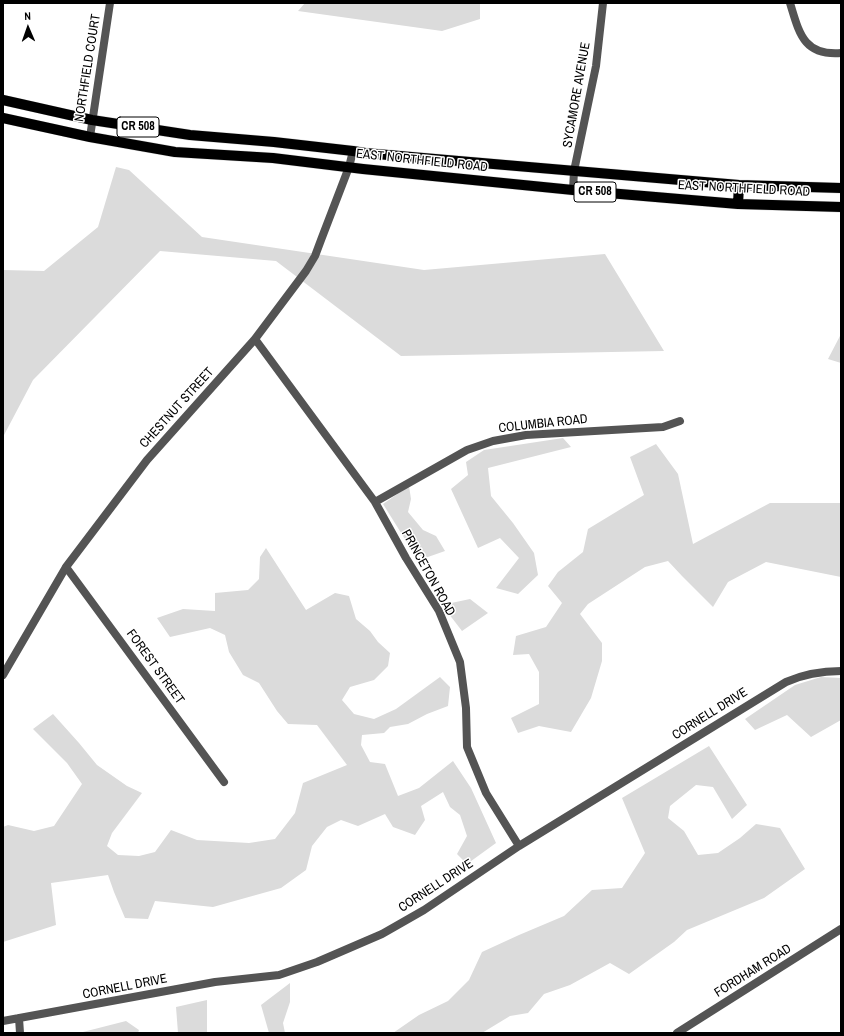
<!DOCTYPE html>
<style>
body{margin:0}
#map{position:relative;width:844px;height:1036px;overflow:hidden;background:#fff;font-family:"Archivo Narrow",sans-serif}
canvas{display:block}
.frame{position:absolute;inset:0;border:4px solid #000;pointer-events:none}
.north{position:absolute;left:8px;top:8px;width:40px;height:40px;-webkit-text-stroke:3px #fff;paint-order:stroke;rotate:358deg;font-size:11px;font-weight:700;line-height:16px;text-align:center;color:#000}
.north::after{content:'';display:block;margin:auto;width:14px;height:18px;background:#000;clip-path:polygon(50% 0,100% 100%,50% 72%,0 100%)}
</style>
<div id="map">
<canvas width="844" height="1036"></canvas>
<div class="frame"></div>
<div class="north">N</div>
</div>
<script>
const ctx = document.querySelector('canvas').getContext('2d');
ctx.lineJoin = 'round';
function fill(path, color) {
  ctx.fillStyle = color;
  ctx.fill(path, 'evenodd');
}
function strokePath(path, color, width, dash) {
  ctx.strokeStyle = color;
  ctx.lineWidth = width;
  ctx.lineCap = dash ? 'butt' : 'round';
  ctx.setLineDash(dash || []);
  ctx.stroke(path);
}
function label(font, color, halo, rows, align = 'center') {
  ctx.font = font + ' "Archivo Narrow",sans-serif';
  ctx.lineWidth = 3;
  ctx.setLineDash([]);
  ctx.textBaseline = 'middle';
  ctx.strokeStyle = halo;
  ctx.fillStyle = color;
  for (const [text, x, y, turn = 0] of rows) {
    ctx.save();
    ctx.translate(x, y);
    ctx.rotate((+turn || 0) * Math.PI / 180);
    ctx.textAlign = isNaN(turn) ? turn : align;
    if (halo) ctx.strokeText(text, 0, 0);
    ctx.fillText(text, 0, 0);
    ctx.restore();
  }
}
fill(new Path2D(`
 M305,3H480V19L442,31L298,11Z
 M116,167L129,170L202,237L424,270L605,254L664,351L401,356L276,261L160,251L33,380L3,437V270L44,271L98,227Z
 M841,334V363L828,359Z
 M563,438L571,447L488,468L491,496L513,523L534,553L538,575L518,594L496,588L519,558L500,538L478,548L451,489L468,475L466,462L484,450Z
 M656,444L678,474L693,544L770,503H841V577L766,562L728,582L713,607L682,576L668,561L645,567L588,604L580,614L602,643V661L591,698L571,732L539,726L518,733L511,718L539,704V672L529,654L513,655L516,636L546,627L562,603L548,586L558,572L583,552L588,529L644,495L630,457Z
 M409,486L411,499L408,512L423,530L436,536L445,551L425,558L413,552L383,504Z
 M266,548L306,610L335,593L349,596L356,619L370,631L378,642L390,653L388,666L374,680L350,687L342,700L354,714L374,719L396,709L440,677L450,687L448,706L427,714L408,724L390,727L384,733L362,735L361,745L370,762L385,764L398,796L419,788L453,761L471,788L496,843L467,864L457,854L467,836L460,815L450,807L443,792L421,806L425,820L415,835L393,827L385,814L358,826L341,820L327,827L312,846L306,870L281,888L213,907L155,901L148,919L125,918L114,892L108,875L51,883L56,925L3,942V827L8,825L34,831L54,826L82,784L67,763L33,729L53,714L79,743L97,765L127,786L142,793L112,833L107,846L118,855L139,856L155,852L171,830L197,840L249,843L275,839L295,813L303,783L347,765L317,725L288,724L277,711L259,683L243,675L229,652L225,635L210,628L170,637L157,618L183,609L215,611V593L248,590L259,579L260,557Z
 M470,599L488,613L462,631L442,605Z
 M821,677L841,678V720L811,737L787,715L755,730L745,719L795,685Z
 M709,746L747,805L732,819L713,787L696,785L670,806L668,818L684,831L698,855L718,853L740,838L756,824L780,828L805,869L764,898L687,930L674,942L629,974L610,963L570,985L544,994L528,1013L510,1016L482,1033H393L419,1015L448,1001L469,980L482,952L519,935L564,916L592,890L622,888L645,853L622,798Z
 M290,983V1002L283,1023L285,1033H269L261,1005Z
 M207,1000V1033H178L176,1007Z
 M126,1021L139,1030L138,1033H79Z`), '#dbdbdb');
const primary = new Path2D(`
 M3,100L92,120L190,135L274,142L353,151L365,153L739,185L841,188
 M3,118L90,137L175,152L273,158L363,169L573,190L738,204L841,207
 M738,204L739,185`);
strokePath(primary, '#dbdbdb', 11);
strokePath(new Path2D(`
 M790,3C799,32 803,56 841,53
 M90,137L110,3
 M573,190L574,171L596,66L603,3
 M255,339L375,502L406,558L439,611L460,662L466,708L467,747L486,793L519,846
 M375,502L467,450L493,441L526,435L663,427L680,421
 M66,567L224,782
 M3,675L66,567L147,460L255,339L306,271L315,256L321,240L349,167L353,151
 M19,1018L20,1033
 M3,1021L215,982L279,975L317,962L382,934L424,910L519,846L786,682C804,674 821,671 841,671
 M677,1033L841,929`), '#545454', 8);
strokePath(primary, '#000', 10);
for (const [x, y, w] of [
 [138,127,42],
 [595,192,42]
]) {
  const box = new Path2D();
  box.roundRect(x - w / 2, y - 10, w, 20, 3);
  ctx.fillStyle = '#fff';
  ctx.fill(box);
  strokePath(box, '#000', 1);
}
label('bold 12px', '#000', null, [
 ["CR 508",138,127],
 ["CR 508",595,192]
]);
label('13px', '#000', '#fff', [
 ["NORTHFIELD COURT",88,68,-81],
 ["SYCAMORE AVENUE",577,95,-80],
 ["EAST NORTHFIELD ROAD",422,161,6],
 ["EAST NORTHFIELD ROAD",744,189,3],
 ["CHESTNUT STREET",177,408,-48],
 ["COLUMBIA ROAD",543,424,-6],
 ["PRINCETON ROAD",428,573,61],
 ["FOREST STREET",155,667,54],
 ["CORNELL DRIVE",710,714,-32],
 ["CORNELL DRIVE",436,886,-33],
 ["FORDHAM ROAD",753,971,-32],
 ["CORNELL DRIVE",125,987,-11]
]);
</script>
